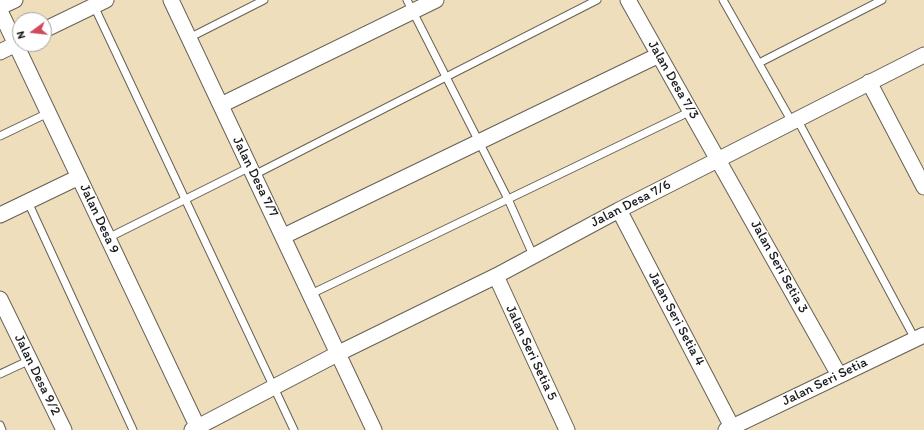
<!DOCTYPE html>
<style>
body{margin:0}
#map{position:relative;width:924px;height:430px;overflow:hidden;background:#eedebc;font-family:Itim,sans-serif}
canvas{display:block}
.north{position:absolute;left:12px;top:12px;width:40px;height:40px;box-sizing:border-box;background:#fff;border:1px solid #a4a4a4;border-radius:50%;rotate:255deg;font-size:11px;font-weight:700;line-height:16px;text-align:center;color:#1c1c1c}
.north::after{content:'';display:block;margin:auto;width:14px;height:18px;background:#d1495b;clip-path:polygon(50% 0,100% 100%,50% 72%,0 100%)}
</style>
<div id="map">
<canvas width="924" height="430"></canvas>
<div class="north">N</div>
</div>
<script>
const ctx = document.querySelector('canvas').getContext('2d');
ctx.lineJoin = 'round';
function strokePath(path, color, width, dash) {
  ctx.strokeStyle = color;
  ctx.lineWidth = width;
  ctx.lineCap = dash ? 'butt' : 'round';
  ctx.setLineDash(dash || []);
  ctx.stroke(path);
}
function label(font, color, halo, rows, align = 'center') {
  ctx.font = font + ' Itim,sans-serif';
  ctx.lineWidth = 3;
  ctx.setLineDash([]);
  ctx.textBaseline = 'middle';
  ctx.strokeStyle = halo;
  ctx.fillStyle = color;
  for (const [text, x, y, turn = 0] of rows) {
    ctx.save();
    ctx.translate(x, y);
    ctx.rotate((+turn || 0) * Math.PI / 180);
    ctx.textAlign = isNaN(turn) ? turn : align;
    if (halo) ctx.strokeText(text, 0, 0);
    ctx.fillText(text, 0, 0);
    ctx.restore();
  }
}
const lane = new Path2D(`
 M407,0L508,199L533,255
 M723,0L792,122
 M94,6L294,430
 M189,38L264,0
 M759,63L882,0
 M797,119L915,339
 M0,136L48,113
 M254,175L597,0
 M28,202L133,430
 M108,238L250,167
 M311,294L691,111
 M0,374L30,360
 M0,425L2,430`);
const street = new Path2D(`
 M171,0L374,430
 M628,0L839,375
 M0,7L15,0
 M0,11L199,430
 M44,30L106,0
 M0,52L20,42
 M869,82L924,187
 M221,105L436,0
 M619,210L732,427
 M0,215L79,177
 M284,236L659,55
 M496,276L567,430
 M0,299L64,430
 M192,430L339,353L496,276L619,210L924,55
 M726,430L924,335`);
strokePath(lane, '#666054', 9);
strokePath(street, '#666054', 17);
strokePath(lane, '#fff', 7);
strokePath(street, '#fff', 15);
label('14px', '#1c1c1c', '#fff', [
 ["Jalan Desa 7/3",673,80,60],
 ["Jalan Desa 7/7",255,177,64],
 ["Jalan Desa 7/6",631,204,-27],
 ["Jalan Desa 9",99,219,65],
 ["Jalan Seri Setia 3",779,267,61],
 ["Jalan Seri Setia 4",676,319,62],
 ["Jalan Seri Setia 5",531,353,65],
 ["Jalan Desa 9/2",37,375,64],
 ["Jalan Seri Setia",825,382,-26]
]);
</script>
